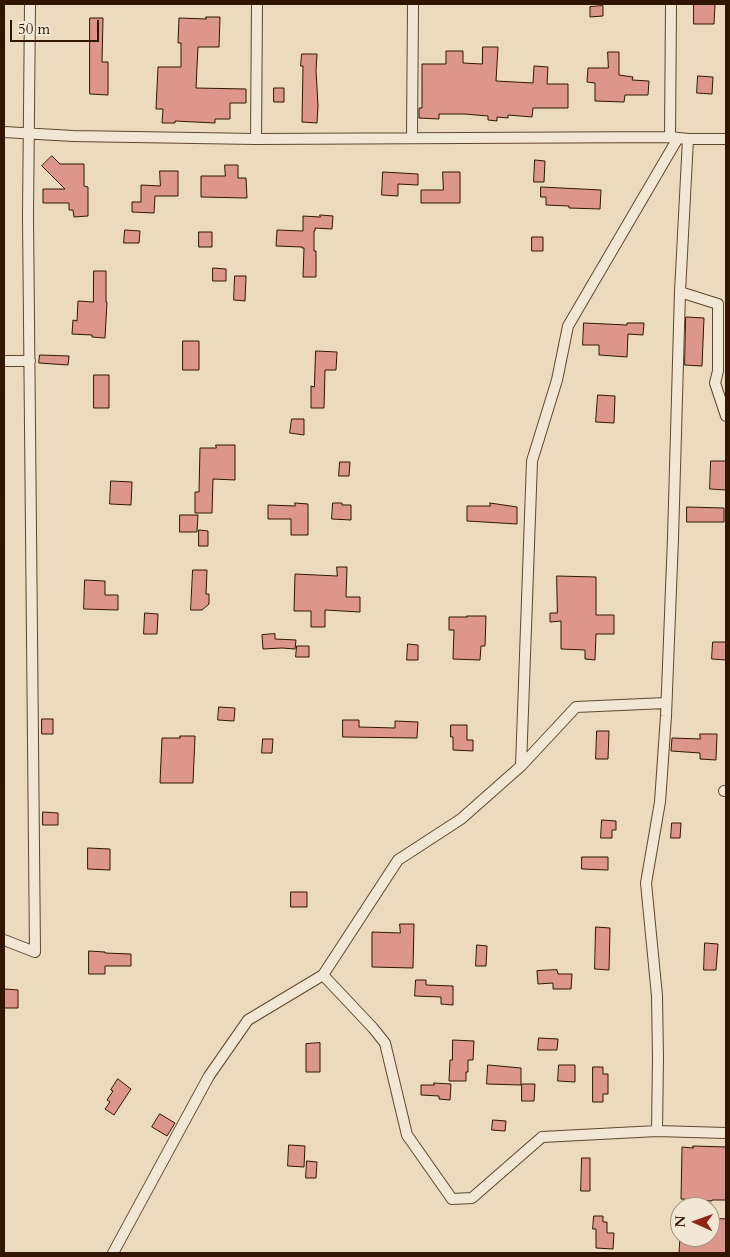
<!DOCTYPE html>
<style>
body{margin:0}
#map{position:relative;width:730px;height:1257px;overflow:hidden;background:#ebdabd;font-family:Cardo,serif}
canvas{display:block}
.frame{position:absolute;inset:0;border:5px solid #301600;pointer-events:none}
.north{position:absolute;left:670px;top:1197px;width:50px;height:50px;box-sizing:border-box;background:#f2e7d4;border:1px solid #a4937f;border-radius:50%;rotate:272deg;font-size:14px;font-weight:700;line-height:20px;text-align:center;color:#301600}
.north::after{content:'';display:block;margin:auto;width:18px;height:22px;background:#8f2418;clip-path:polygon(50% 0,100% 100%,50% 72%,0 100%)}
.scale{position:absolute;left:10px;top:20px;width:89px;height:22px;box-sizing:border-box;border:2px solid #301600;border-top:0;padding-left:6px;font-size:15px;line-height:18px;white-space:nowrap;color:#301600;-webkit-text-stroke:4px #f2e7d4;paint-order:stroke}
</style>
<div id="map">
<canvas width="730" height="1257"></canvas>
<div class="frame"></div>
<div class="north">N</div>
<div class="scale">50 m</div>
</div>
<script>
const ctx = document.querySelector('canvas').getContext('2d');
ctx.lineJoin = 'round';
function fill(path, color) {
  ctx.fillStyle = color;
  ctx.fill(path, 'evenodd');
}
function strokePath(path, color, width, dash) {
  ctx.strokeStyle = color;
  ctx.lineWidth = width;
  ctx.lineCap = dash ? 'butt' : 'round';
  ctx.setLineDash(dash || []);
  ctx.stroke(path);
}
const building = new Path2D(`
 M694,4H715L714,24H694Z
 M603,6V16L590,17V7Z
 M206,17H220L219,47H198L196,88L246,89V103H230V119H215V123L175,121V123H162L163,109H156L158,67H181V43H178L179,18L206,19Z
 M90,18H103L102,62H108V95L90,94Z
 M483,47H498L496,81L533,83L534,66L548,67L547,84H568V108H533L532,117L508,115V118L497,117V121L488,120V116L464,114H439V119L419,118V108H422V64H446V51H463V63L482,64Z
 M608,52H619V75L633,77L632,80L649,81L648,95H625L624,102L595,101V83L587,82L588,68H608Z
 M302,54H317L316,70L318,106L317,123L302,122L303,66H301Z
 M698,76L713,77L712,94L697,93Z
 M274,88H284V102H274Z
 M52,156L60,164H84V186L88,187V216L74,217L73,210H69V203H43V189H65L42,166Z
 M535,160L545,161L544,182H534Z
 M225,165H238V178H246L247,198L201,197V176H225Z
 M160,171H178V196H155L154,213L132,212V202H141V185L160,186Z
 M383,172L418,174V185L398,184V196L382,195Z
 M443,172H460V203H421V190H443Z
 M541,187L601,190L600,209L569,208V206L546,205V197H541Z
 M320,215L333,216L332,229L315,228V231H314V251H316V277H303L304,248H302V247L276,246L277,230L303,231V216L320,217Z
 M125,230L140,231L139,243H124Z
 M199,232H212V247H199Z
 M532,237H543V251H532Z
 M213,268L226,269V281H213Z
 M94,271H106V302H107L105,338L92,337V335L72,334L73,320L77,321L78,301L93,302Z
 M235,276H246L245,301L234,300Z
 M686,317L704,318L702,366L685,365Z
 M584,323L627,325V323H644L643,335L628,334L627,357L599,355V345H583Z
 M183,341H199V370H183Z
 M316,351L337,352L336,370H325L324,408H311V386L314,387Z
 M40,355L69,356L68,365L39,363Z
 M94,375H109V408H94Z
 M598,395L615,396L614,423L596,422Z
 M292,419H304V435L290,433Z
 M216,445H235V480L213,479L212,513H195V492H199L200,448H216Z
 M711,461H726V490L710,489Z
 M340,462H350L349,476H339Z
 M111,481L132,482L131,505L110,504Z
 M295,503L308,504V535H291V519H268V505L295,506Z
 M333,503H342V505H351V520L332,519Z
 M490,503L517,507V524L467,521V506H490Z
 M687,507L724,508V522H687Z
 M180,515H198L197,532H180Z
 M199,530L208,531V546H199Z
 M337,567H347L346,597H360V612L325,610V627H311V611H294L295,574L337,576Z
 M193,570H207L206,594H209V604L202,610H191Z
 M557,576L596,577V615H614V634H596L595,660L585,659V650L561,649V621L550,622V613H557Z
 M85,580L105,581V595H118V610L84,609Z
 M145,613L158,614L157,634H144Z
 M467,616H486L485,646H481L480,660L453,659L454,630H449V617H467Z
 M275,634V639L296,640L295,649L282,648L263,649L262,635Z
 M713,642H726V660L712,659Z
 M408,644L418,645V660H407Z
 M297,646H309V657H296Z
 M219,707L235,708L234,721L218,720Z
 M42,719H53V734H42Z
 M343,720H359V727L395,728V721L418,722L417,738L343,737Z
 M451,725H467V740H473V751L453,750V737H451Z
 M597,731H609L608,759H596Z
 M700,734H717L716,760L700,759V753L671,751L672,738L700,739Z
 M180,736H195L193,783H160L162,738H180Z
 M263,739H273L272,753H262Z
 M43,812L58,813V825H43Z
 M602,820L616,821V830H612V838H601Z
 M672,823H681L680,838H671Z
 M88,848L110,849V870L88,869Z
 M582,857H608V870L582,869Z
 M291,892H307V907H291Z
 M400,924H414L413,968L372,967V932L400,933Z
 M596,927L610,928L609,970L595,969Z
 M705,943L718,944L716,970H704Z
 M477,945L487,946L486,966H476Z
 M89,951L105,952V953L131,954V966H105V974H89Z
 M557,970L558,974H572L571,989H553V983L538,984L537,971Z
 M416,980H426V985L453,986V1005L441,1004V997L415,996Z
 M5,989L18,990V1008H4Z
 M539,1038L558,1039L557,1050H538Z
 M453,1040L474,1041L473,1060H468V1072H466V1081H449L450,1060H452Z
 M320,1043V1072H306V1044Z
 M488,1065L521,1068V1085L487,1084Z
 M559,1065H575V1082L558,1081Z
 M593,1067H603V1074H608V1094H603V1102H593Z
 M118,1079L131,1089L114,1115L105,1109L110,1102L107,1100L113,1091L111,1090Z
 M434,1083L451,1084L450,1100L439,1099V1096L421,1095V1085H434Z
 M522,1084H535L534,1101H522Z
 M160,1114L175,1123L167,1136L152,1127Z
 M493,1120L506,1121L505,1131L492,1130Z
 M289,1145L305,1146L304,1167L288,1166Z
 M693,1146L726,1147V1200H712V1201L681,1199L682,1147L693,1148Z
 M582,1158H590V1191H581Z
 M307,1161L317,1162L316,1178H306Z
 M594,1216H603V1222H607V1233H614L613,1249L596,1248V1229H593Z
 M710,1218L726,1219V1253H679L680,1237H710Z`);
fill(building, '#dc968b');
strokePath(building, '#301600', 1);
const minor = new Path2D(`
 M4,132L73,136L256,139L670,137L688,139H726
 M670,137L671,4
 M412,138L413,4
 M256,139L257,4
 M688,139L680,292L673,538L666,716L660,802L646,883L657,996L658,1058L657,1131L726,1133
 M680,292L718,304V371L715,383L726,416
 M4,361H30
 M521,766L576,707L666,703
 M724,791H726
 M4,940L35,952L28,216L30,4
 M323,975L373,1028L385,1043L407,1135L452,1199L472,1198L542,1137L657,1131
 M113,1253L209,1076L248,1020L323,975L398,860L461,819L521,766L532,461L557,380L568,326L678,138`);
strokePath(minor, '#5f472f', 12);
strokePath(minor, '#f2e7d4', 10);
</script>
